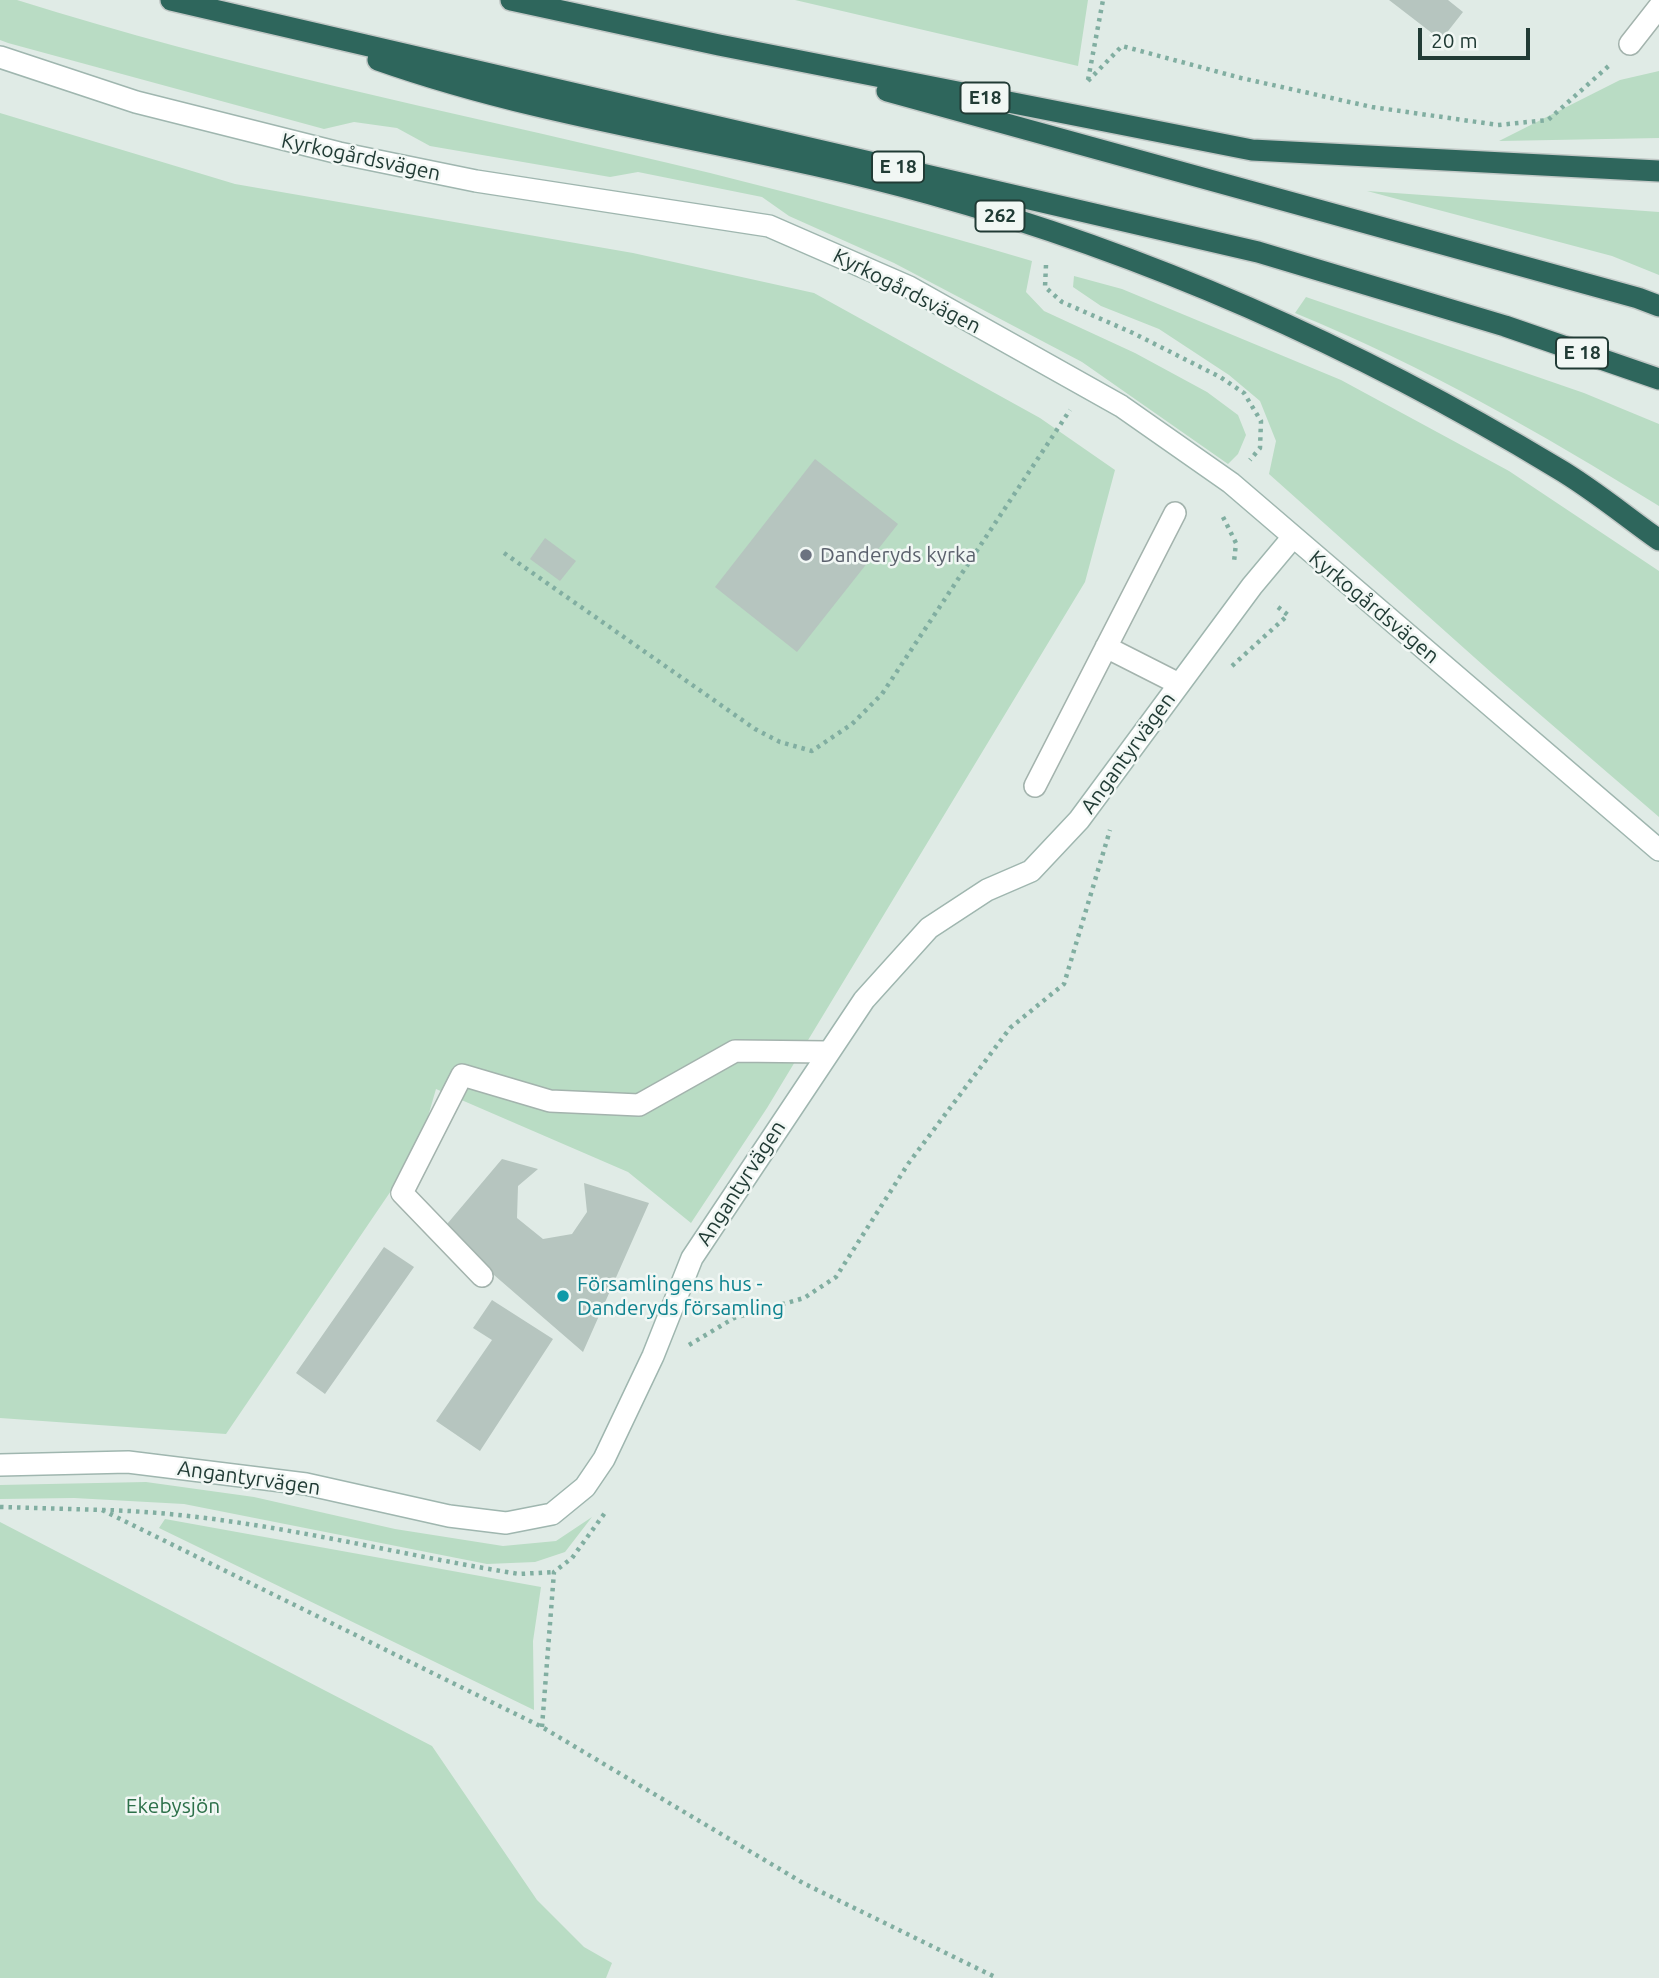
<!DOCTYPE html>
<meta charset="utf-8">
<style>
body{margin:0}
#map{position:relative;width:1659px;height:1978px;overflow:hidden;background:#e0ebe6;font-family:Ubuntu,sans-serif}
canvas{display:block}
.scale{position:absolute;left:1418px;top:28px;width:112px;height:32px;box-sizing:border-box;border:4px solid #213b35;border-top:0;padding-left:9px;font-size:21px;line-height:24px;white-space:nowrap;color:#213b35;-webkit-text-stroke:5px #f1f7f4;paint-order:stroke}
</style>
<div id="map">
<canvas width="1659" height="1978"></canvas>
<div class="scale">20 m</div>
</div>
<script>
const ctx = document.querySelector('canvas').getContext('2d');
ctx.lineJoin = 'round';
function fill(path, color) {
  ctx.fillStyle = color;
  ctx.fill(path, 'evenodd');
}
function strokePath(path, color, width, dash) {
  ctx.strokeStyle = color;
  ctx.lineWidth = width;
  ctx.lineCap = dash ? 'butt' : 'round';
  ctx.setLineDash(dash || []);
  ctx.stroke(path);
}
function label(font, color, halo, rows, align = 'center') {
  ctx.font = font + ' Ubuntu,sans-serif';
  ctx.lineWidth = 5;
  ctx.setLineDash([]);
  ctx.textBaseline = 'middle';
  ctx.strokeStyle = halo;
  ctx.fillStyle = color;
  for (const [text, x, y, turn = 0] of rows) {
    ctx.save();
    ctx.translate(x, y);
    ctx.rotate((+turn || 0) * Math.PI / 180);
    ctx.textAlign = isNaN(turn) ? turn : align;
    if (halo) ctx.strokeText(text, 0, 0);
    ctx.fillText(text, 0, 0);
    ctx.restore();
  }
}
fill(new Path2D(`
 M0,0H17C229,67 447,111 664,162C787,191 910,225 1032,261L1026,292L1044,311L1135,353L1207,392L1238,415L1246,435L1238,454L1228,464L1082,362L894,263L789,216L762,197L638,172L610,177L430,146L397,128L354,122L324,129L8,43L0,40Z
 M795,0H1088L1078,66Z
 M1659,71V138L1499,141L1620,80Z
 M0,113L235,184L633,253L814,293L1040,418L1115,470L1085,582L767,1108L691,1223L628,1172L436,1089L418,1151L226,1434L0,1418Z
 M1367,191L1659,212V275L1612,256Z
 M1074,276L1122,289L1341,380L1509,471L1659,571V817L1493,674L1269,474L1276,441L1260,401L1229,375L1159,329L1101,306L1073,287Z
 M1306,297L1584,393L1659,424V506C1539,432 1426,367 1295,313Z
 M146,1482L254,1497L395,1529L503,1546L556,1541L592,1517L565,1552L535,1562L487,1564L184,1504L74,1498L0,1499V1485Z
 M165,1519L541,1587L533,1641L534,1710L159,1528Z
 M0,1522L432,1746L537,1900L584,1947L612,1963L606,1978H0Z`), '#b9dcc4');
fill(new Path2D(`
 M1389,0H1448L1463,12L1441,40Z
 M815,459L898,524L797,652L715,587Z
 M545,538L576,561L560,581L530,559Z
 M502,1159L538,1169L518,1186L517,1218L543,1239L572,1234L587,1212L584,1183L649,1203L583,1352L442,1230Z
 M384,1247L414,1267L325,1394L296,1373Z
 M492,1300L553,1339L480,1451L436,1421L492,1340L473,1328Z`), '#b6c5bf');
const lane = new Path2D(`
 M1106,647L1179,684
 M1035,786L1175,513
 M482,1276L402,1193L462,1075L550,1101L639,1105L735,1051L827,1052`);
const street = new Path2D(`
 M1630,44L1659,7`);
const secondary = new Path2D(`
 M0,57L136,102L339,153L476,181L769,226L909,287L1121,406L1231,483L1659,850
 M0,1465L128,1462L306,1484L449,1516L506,1523L552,1514L585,1487L604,1459L653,1356L692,1258L864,1000L929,928L987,890L1031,871L1079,820L1252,586L1293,537`);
const highway = new Path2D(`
 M171,0L1258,252L1505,326L1659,379
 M511,0L719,45L1252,150L1659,171
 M378,60C557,123 748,143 930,194C1150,255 1362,350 1557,468C1593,489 1625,516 1659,540
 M887,91L1638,298L1659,306`);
strokePath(lane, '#a3b3ad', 24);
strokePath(street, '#a3b3ad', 24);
strokePath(secondary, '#9fb6af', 24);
strokePath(highway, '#c1c8c6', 24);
strokePath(new Path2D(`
 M1088,80L1103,0
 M1088,81L1122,46L1241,78L1372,107L1498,125L1548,120L1612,63
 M1046,265L1045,287L1062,302L1133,333L1220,377L1244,393L1261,421L1260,448L1250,460
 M1223,517L1236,543L1234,562
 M504,553L755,729L780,742L812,751L852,724L882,694L1070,410
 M1232,666L1288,615L1274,604
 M689,1345L734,1318L804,1298L836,1277L908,1164L1010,1028L1064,984L1110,830
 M0,1507L102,1510L542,1727L803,1883L997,1978
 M102,1510C242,1513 381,1552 519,1574L554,1572
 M542,1727L554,1572L572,1558L607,1510`), '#81aea1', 4.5, [3.5, 5]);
strokePath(lane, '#fff', 21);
strokePath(street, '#fff', 21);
strokePath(secondary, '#fff', 21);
strokePath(highway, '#2e665c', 21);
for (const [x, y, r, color] of [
 [806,555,7,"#6b7280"],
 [563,1296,7,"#0f9aa8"]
]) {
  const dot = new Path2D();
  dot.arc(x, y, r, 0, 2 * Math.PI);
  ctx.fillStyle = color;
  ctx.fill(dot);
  strokePath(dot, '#f1f7f4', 2.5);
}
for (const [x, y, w] of [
 [985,98,49],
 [898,167,52],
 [1000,216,49],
 [1582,353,52]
]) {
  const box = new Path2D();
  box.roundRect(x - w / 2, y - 15.5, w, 31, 5);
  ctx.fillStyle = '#f1f7f4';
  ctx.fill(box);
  strokePath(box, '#213b35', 2);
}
label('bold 19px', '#213b35', null, [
 ["E18",985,98],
 ["E 18",898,167],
 ["262",1000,216],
 ["E 18",1582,353]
]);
label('21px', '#213b35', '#f1f7f4', [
 ["Kyrkogårdsvägen",361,157,12],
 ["Kyrkogårdsvägen",907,291,27],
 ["Kyrkogårdsvägen",1374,607,40],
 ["Angantyrvägen",1128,753,-54],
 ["Angantyrvägen",741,1183,-57],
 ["Angantyrvägen",249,1478,8]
]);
label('21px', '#5b616d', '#f1f7f4', [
 ["Danderyds kyrka",820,555]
], 'left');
label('21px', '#0d838f', '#f1f7f4', [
 ["Församlingens hus -",577,1284],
 ["Danderyds församling",577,1308]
], 'left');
label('21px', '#2c7049', '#f1f7f4', [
 ["Ekebysjön",173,1806]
]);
</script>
